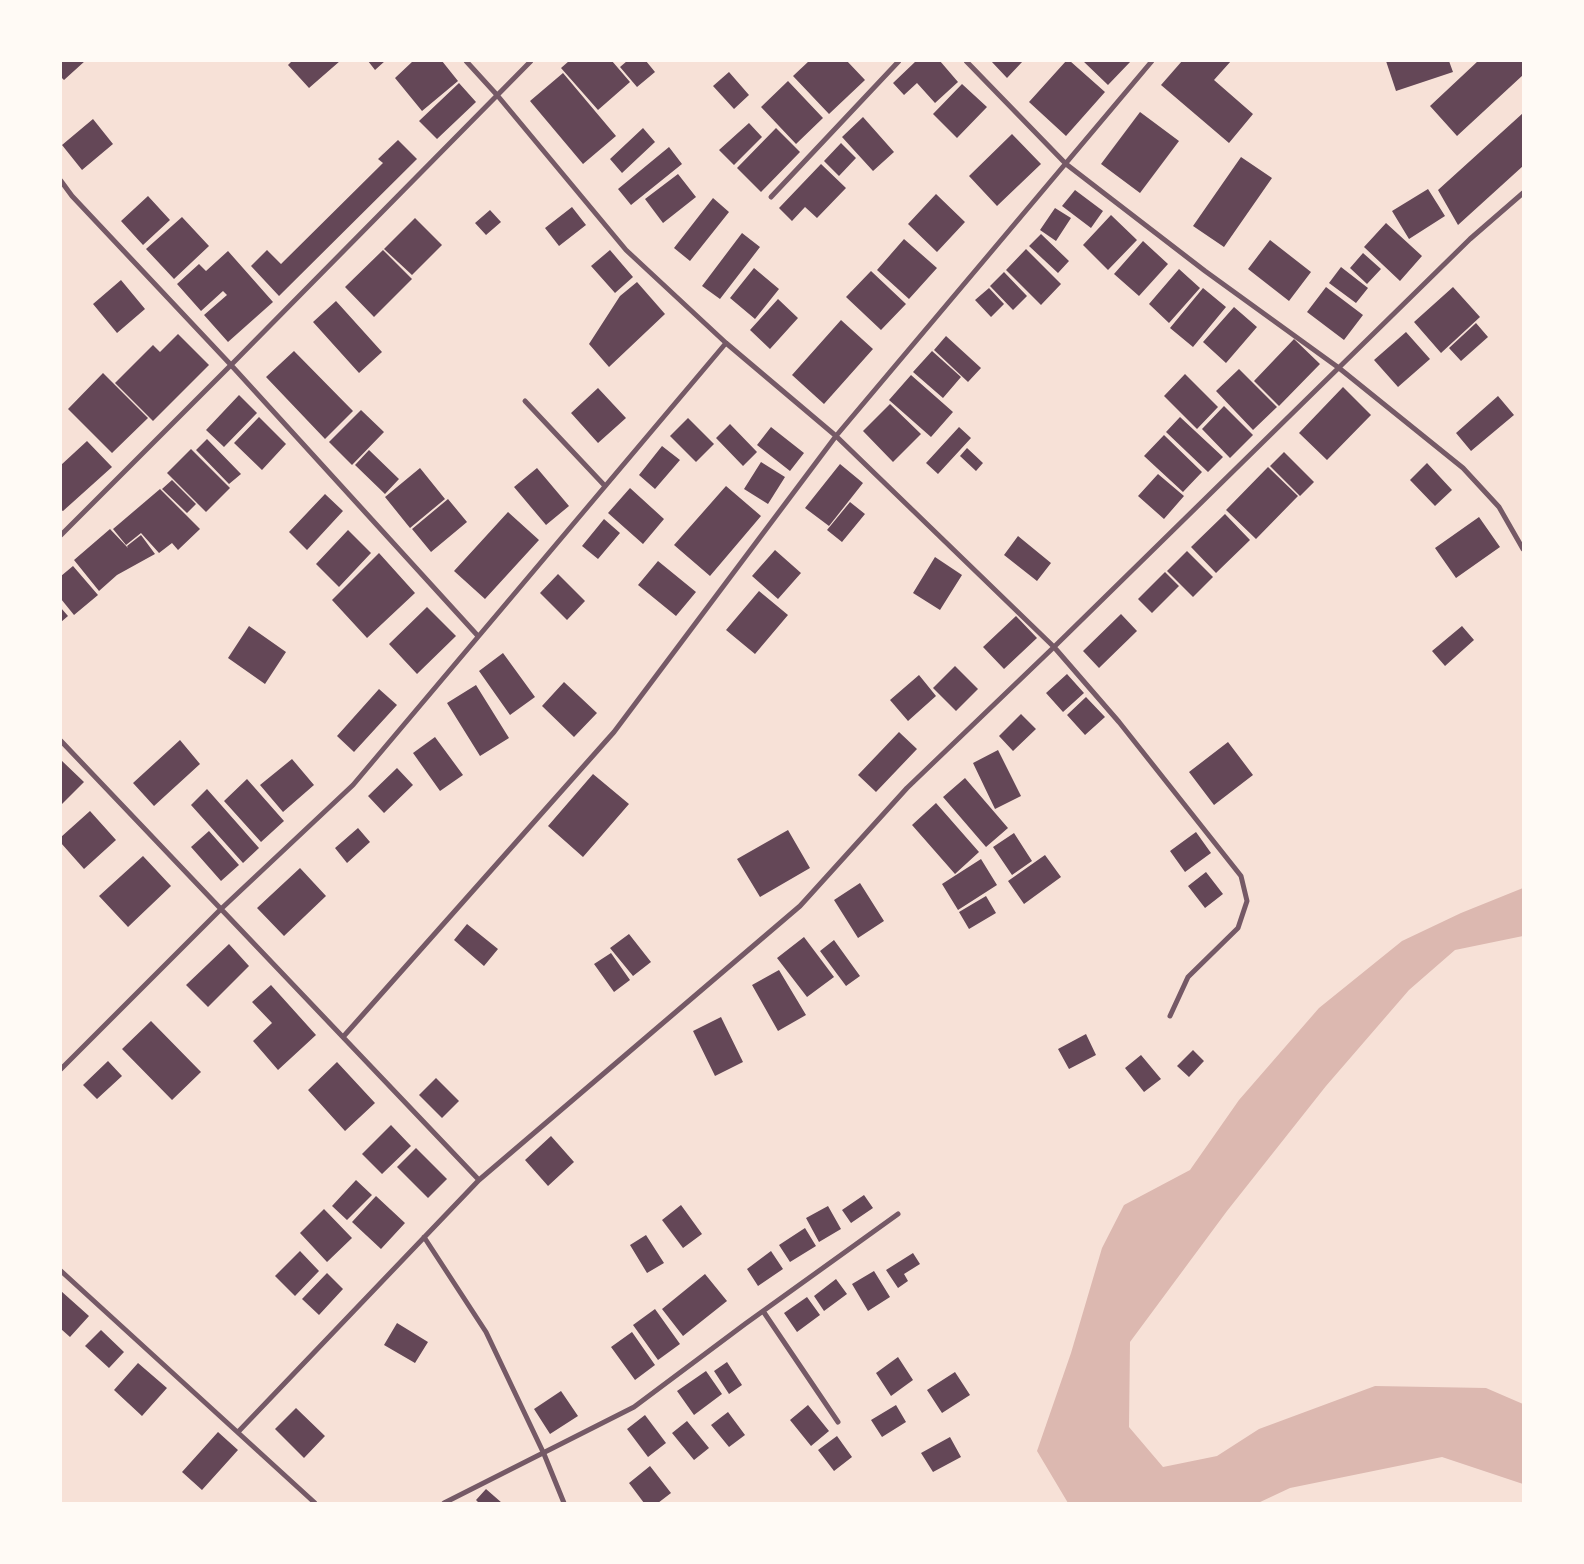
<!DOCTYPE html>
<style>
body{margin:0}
#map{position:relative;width:1584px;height:1564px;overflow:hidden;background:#f7e1d7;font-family:Poppins,sans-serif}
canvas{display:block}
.frame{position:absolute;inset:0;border:62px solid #fffaf5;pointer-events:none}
</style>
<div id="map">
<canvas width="1584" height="1564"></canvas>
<div class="frame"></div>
</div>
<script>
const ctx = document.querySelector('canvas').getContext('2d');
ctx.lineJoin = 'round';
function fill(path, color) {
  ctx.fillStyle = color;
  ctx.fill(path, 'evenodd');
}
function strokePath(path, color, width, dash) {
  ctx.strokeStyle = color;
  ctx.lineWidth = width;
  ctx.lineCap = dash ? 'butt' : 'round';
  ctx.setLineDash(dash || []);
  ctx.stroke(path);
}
fill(new Path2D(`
 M1523,888V936L1455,950L1409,990L1326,1086L1227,1211L1130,1342L1129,1427L1163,1467L1217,1456L1259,1429L1375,1386L1486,1388L1523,1404V1484L1442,1457L1290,1488L1258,1503H1068L1037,1451L1071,1353L1102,1248L1124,1205L1190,1170L1239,1100L1319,1008L1402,941L1461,913Z`), '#dcb8b0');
fill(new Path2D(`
 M61,61H85L64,80L61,77Z
 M292,61H340L309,88L288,65Z
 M368,61H385L375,70Z
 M413,61H442L458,81L422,111L395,78Z
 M569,61H612L630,82L598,110L561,68Z
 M627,61H646L655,72L637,87L620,67Z
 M809,61H847L865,80L829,114L793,76Z
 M916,61H940L958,82L935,103L917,83L904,95L893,83Z
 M991,61H1023L1007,78Z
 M1066,61H1070L1105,92L1066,136L1029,102Z
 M1083,61H1131L1108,85Z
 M1182,61H1231L1214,80L1253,114L1229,143L1161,85Z
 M1386,61H1449L1453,72L1396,91Z
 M1478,61H1523V75L1457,136L1430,106Z
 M729,72L749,95L734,109L713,86Z
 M563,73L616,136L583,164L530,101Z
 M788,81L823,118L796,144L761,107Z
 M459,83L476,102L437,139L419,121Z
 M962,84L987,107L957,138L933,114Z
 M1140,112L1179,141L1140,193L1101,164Z
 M1523,113V166L1458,225L1438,190Z
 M863,117L894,152L873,171L842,137Z
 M93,119L113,144L82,170L62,145Z
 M749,123L762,137L734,165L719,150Z
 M643,128L655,142L622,173L610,159Z
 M776,128L800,152L761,192L737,168Z
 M1012,134L1041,164L997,206L969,176Z
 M398,140L417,159L279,296L251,266L267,250L281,264L383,163L378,159Z
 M841,143L856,158L839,176L824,161Z
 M669,147L682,164L631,205L618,189Z
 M1241,157L1272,178L1224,247L1193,226Z
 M821,164L846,188L817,218L805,207L792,221L779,208Z
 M678,174L696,197L663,223L645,199Z
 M1428,189L1445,216L1409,239L1392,211Z
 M1075,190L1103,211L1091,228L1062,206Z
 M936,194L965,222L937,252L908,224Z
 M148,196L170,220L143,245L121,221Z
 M713,198L729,212L690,261L674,248Z
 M572,207L586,225L559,246L545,228Z
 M1055,208L1071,218L1056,241L1040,230Z
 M490,210L501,222L486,235L475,223Z
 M1111,215L1137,240L1108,270L1083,245Z
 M182,217L209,246L174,279L146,249Z
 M415,218L442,245L412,275L384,249Z
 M1386,223L1422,256L1400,281L1364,247Z
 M742,233L760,247L720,299L702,286Z
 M1041,234L1069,261L1058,273L1029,246Z
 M904,239L937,268L909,299L877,270Z
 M1270,240L1311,272L1289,301L1248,269Z
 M1143,241L1168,264L1139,296L1114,274Z
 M1026,249L1061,284L1041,305L1006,270Z
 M383,250L412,279L374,317L345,287Z
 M610,250L633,277L615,293L591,266Z
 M228,251L273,302L228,342L204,315L227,295L223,291L201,311L177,284L199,264L206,271Z
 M1363,253L1381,269L1367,284L1350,268Z
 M1341,267L1368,288L1356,303L1329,283Z
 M754,268L779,289L755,319L730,298Z
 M1179,269L1200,288L1169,323L1149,304Z
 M871,271L906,304L881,330L846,297Z
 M1004,272L1027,296L1013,310L990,286Z
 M121,280L145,309L117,333L93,304Z
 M637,282L665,314L609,367L589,344L620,296Z
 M1326,287L1363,315L1344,340L1307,312Z
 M1453,287L1480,317L1441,353L1414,322Z
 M989,288L1004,304L991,317L975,300Z
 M1203,288L1226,307L1193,347L1170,328Z
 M778,299L798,318L770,349L750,330Z
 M336,301L382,352L359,373L313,322Z
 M1234,307L1257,327L1226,363L1203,342Z
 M841,320L873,349L824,404L792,375Z
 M1476,323L1488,337L1461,361L1449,348Z
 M1406,332L1430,359L1398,387L1374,360Z
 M178,334L209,365L153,421L115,383L153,345L160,352Z
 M946,336L981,368L968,382L934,350Z
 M1294,339L1320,364L1279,406L1254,381Z
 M294,351L353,411L325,439L266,377Z
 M932,351L961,377L943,398L913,372Z
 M1239,369L1277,407L1253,430L1216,391Z
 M103,373L148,418L112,453L68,409Z
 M1185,374L1218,407L1197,429L1164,396Z
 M911,375L953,412L931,437L889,400Z
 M1343,387L1371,415L1327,460L1299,433Z
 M598,388L626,418L598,443L571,413Z
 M239,395L257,413L224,447L206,430Z
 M1498,396L1514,415L1471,451L1456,433Z
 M890,404L921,434L893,462L863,431Z
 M1224,406L1253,435L1230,458L1202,429Z
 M361,410L384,432L352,465L329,442Z
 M259,417L286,444L262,470L234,443Z
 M1180,417L1223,457L1208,472L1166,432Z
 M688,418L714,444L696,462L670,436Z
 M730,424L757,452L743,466L716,438Z
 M771,427L804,453L790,471L757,445Z
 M959,427L971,438L938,474L926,463Z
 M1164,435L1202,472L1183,492L1144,456Z
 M207,439L241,474L229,484L196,450Z
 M87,441L112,467L63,511L61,510V465Z
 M662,446L680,460L655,489L639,475Z
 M967,448L983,463L976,471L960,456Z
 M191,449L230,488L206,512L167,473Z
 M369,450L399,479L385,494L355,465Z
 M1284,452L1314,482L1300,496L1270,466Z
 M761,462L785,477L768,504L744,489Z
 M1427,463L1452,490L1435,506L1410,480Z
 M840,464L863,483L829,526L805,508Z
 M1268,467L1298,496L1256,539L1226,510Z
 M420,468L445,499L410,528L385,497Z
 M537,468L569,506L546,525L514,487Z
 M1158,474L1184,496L1164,519L1138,496Z
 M172,480L196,504L187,513L162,489Z
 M726,486L761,516L710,576L674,545Z
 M630,488L664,519L643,544L608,513Z
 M160,489L200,529L178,550L172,543L159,553L141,533L126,545L113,529Z
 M325,494L343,511L307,550L289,532Z
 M448,499L467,522L431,552L412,529Z
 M850,502L865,514L842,542L827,530Z
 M508,512L539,540L485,599L454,571Z
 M1225,514L1250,540L1216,573L1191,547Z
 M1479,517L1500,547L1456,578L1435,548Z
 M604,519L620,533L598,559L582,546Z
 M110,529L128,548L127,546L141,535L155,554L117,575L99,591L74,560Z
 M348,530L371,553L339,587L316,564Z
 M1018,536L1051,563L1037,581L1004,555Z
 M775,550L801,573L778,599L752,576Z
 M1187,551L1213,577L1193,597L1167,571Z
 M379,553L415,593L367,638L332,600Z
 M935,557L962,575L940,610L913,593Z
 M658,561L696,592L676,616L638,585Z
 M73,566L98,595L74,615L61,599V576Z
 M1165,572L1179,586L1152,613L1138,599Z
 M558,574L585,601L567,620L540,593Z
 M759,591L788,615L755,654L726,630Z
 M427,607L456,636L417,674L389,644Z
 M61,608L68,616L61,622Z
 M1121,614L1137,631L1099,668L1083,651Z
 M1016,616L1037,638L1004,669L983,647Z
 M249,626L286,652L265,684L228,658Z
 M1462,626L1474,640L1445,666L1432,651Z
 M503,653L535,697L510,715L479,671Z
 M955,666L978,689L956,711L933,688Z
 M1067,674L1084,693L1063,712L1046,693Z
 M919,675L936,696L908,721L890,700Z
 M564,682L597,713L574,737L542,706Z
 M476,685L509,738L480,756L447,703Z
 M379,689L397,705L354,752L337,736Z
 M1086,697L1105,717L1085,735L1067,715Z
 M1021,714L1036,729L1013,751L999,736Z
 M899,732L917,749L876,792L858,775Z
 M435,737L463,775L440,791L413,753Z
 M180,740L200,764L154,806L133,783Z
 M1228,742L1253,775L1214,805L1189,772Z
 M998,750L1021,796L995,809L973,763Z
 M292,759L314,785L283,812L260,785Z
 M61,760L84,782L61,805Z
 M397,768L413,785L384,813L368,796Z
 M593,774L629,804L583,857L548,826Z
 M965,778L1008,828L986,847L943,797Z
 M247,779L284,821L261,842L224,801Z
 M207,789L259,848L243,863L191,805Z
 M936,803L979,852L955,874L912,825Z
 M90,811L116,840L84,869L61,843V837Z
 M358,828L370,842L347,863L335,848Z
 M788,830L810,868L760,897L737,859Z
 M209,831L239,865L221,881L191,847Z
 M1196,832L1211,853L1185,872L1170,851Z
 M1014,833L1032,861L1012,875L993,847Z
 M1045,855L1061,877L1024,904L1008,881Z
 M143,856L171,886L128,927L99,896Z
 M981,859L997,885L958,910L942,884Z
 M300,868L326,896L284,936L257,908Z
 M1206,872L1223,894L1205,908L1188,886Z
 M860,883L884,921L858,938L834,900Z
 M986,896L996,913L969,929L959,912Z
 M467,924L498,949L484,966L454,940Z
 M629,934L651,962L633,976L610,948Z
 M804,937L834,977L807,997L777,958Z
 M834,940L860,976L846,986L820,951Z
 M229,944L249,966L208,1007L186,985Z
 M611,953L630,980L614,992L594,964Z
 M779,970L806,1015L778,1031L752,985Z
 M271,985L316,1035L278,1070L253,1041L272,1023L252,1002Z
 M721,1017L743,1062L715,1076L693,1031Z
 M151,1021L201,1072L172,1100L122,1049Z
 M1086,1034L1096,1055L1069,1069L1058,1049Z
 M1193,1050L1204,1061L1189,1077L1177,1066Z
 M1141,1055L1161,1079L1144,1092L1125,1068Z
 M108,1061L122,1076L97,1099L83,1085Z
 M337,1062L375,1103L345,1131L308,1090Z
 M436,1078L459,1101L442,1118L419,1095Z
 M391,1125L411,1146L382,1174L362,1154Z
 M551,1136L574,1162L548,1186L525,1160Z
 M416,1148L447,1179L428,1198L397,1167Z
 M356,1180L372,1195L347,1220L332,1206Z
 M864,1195L873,1208L851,1223L842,1210Z
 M376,1196L405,1223L381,1249L352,1222Z
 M681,1205L702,1234L683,1248L662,1220Z
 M828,1206L841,1229L819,1242L806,1218Z
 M324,1209L352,1238L327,1262L300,1233Z
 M805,1228L816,1246L790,1262L779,1245Z
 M646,1235L664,1263L647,1273L630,1245Z
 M300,1251L319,1271L295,1296L275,1276Z
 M771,1251L783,1269L758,1286L747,1269Z
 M913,1253L920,1264L904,1274L908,1281L898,1288L886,1270Z
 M874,1271L890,1297L868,1311L852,1284Z
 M327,1273L343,1289L319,1315L302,1299Z
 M705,1274L727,1301L683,1336L662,1309Z
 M836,1279L847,1294L824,1311L814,1296Z
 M61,1291L89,1316L70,1337L61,1329Z
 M807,1297L820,1315L797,1332L784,1313Z
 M655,1309L680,1344L658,1360L633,1325Z
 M397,1323L428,1342L415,1363L384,1345Z
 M101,1330L124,1352L109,1368L85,1346Z
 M632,1332L655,1365L635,1380L611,1347Z
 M898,1357L913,1380L891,1396L876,1373Z
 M727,1362L742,1385L729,1394L714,1371Z
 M138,1363L167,1388L142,1416L114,1390Z
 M706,1371L722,1394L694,1415L677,1391Z
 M955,1372L970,1395L942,1413L927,1390Z
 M561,1391L578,1416L550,1434L534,1409Z
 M808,1405L829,1431L811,1446L790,1420Z
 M896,1405L906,1422L882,1437L871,1420Z
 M296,1408L325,1436L304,1458L275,1429Z
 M728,1412L745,1435L729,1447L711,1425Z
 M645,1415L666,1443L648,1457L627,1429Z
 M687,1421L709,1448L694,1460L672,1433Z
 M218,1432L238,1450L202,1490L182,1472Z
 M837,1436L852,1457L834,1471L818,1450Z
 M950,1437L961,1457L933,1472L921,1453Z
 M650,1466L671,1493L658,1503H644L629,1483Z
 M486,1489L502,1503H479L476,1500Z`), '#644757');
strokePath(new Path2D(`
 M466,61L497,95L626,250L726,343L836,436L1054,647L1119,722L1241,876L1247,901L1238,928L1188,977L1170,1016
 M966,61L1066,164L1205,271L1339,368L1463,468L1499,507L1523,549
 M61,181L72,196L231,365L478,636
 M771,197L899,61
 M525,401L605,486
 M61,535L231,365L531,61
 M61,741L479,1180
 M343,1037L614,732L836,436L1152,61
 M61,1069L221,909L353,785L726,343
 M424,1237L486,1332L544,1454L564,1503
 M61,1271L315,1503
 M763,1311L838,1422
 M238,1432L479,1180L800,906L907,788L1054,647L1470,239L1523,193
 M444,1503L634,1407L745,1324L898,1214`), '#755966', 5);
</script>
